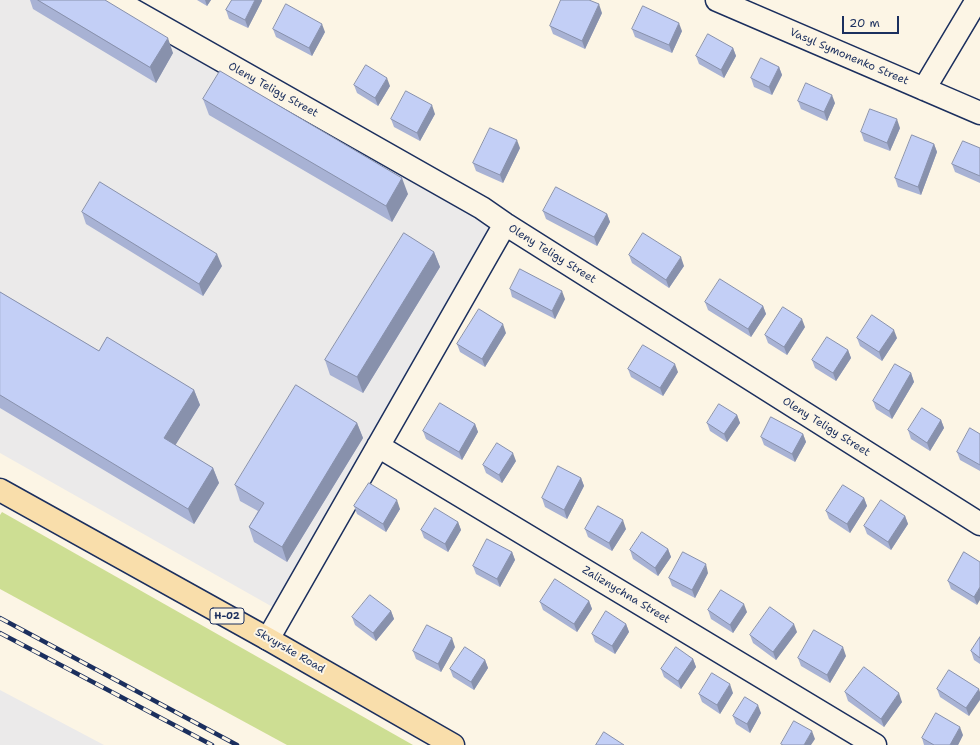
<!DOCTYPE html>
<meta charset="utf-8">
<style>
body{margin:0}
#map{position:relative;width:980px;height:745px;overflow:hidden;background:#fcf5e5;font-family:"Shantell Sans",sans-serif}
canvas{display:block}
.scale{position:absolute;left:842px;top:16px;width:57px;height:18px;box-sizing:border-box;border:2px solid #1b2f5e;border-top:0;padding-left:5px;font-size:12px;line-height:14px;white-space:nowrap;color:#1b2f5e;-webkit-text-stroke:3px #fcf5e5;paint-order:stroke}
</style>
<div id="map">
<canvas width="980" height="745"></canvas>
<div class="scale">20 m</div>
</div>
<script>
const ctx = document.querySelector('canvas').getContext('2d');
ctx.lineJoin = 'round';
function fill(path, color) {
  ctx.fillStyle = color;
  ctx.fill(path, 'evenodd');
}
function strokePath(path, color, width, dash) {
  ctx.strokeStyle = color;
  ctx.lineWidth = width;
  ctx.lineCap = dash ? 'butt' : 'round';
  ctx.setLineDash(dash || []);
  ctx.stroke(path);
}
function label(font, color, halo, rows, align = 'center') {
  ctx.font = font + ' "Shantell Sans",sans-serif';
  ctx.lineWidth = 4;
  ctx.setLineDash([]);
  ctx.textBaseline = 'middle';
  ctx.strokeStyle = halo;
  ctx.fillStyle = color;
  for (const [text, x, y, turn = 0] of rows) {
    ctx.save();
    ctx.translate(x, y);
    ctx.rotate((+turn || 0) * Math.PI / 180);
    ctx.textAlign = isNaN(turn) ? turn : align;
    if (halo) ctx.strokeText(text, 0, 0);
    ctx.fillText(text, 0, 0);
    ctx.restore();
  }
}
fill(new Path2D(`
 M0,0H96L503,228L278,610L0,453Z
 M0,690L104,745H0Z`), '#ebeaea');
fill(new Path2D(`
 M2,512L413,745H287L0,589V515Z`), '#cdde93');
const minor = new Path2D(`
 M115,0L482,208L505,224L980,524
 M717,0L980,113
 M924,89L977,0
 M378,446L875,745
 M268,639L505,224`);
const major = new Path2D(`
 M0,490L268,639L453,745`);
strokePath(minor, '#1b2f5e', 25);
strokePath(major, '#1b2f5e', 25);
strokePath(minor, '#fcf5e5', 22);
strokePath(major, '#f9deab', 22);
const rail = new Path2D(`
 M0,618L237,745
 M0,633L212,745`);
strokePath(rail, '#1b2f5e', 4.5);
strokePath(rail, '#fcf5e5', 3, [9]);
fill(new Path2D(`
 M30,0H105L173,53L156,83L33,9Z
 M197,0H211L207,6Z
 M232,0H262L248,28L229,19L226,10Z
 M602,13L585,49L553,34L550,26Z
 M273,29L325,32L312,56L276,37Z
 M632,29L682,31L672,53L635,37Z
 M733,48L736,56L724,78L699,64L696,56Z
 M779,67L782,75L772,95L754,87L751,78Z
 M354,85L390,86L378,106L357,93Z
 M203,99L408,194L392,222L209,115Z
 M798,101L835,103L827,121L801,109Z
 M435,114L420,141L394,127L391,119Z
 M900,128L890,151L864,141L861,132Z
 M934,144L937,152L921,195L898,187L895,178Z
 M520,148L503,183L476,171L473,163Z
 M980,148V183L955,172L952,164Z
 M543,211L607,214L610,222L597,246L546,219Z
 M82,212L222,266L203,296L86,224Z
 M434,252L440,267L363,393L330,375L325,360Z
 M629,255L684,266L669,288L632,263Z
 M510,289L565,299L555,319L512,297Z
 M0,292L99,351L194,390L200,405L175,445L213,468L219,483L194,524L0,408Z
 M705,302L763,306L766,314L751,337L708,310Z
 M805,327L787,355L768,343L765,335Z
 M506,333L485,367L460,352L457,344Z
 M857,338H897L882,361L860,346Z
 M848,350L851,358L836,381L815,368L812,360Z
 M628,369L678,372L663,396L631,377Z
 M911,373L914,382L892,419L876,409L873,401Z
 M737,415L740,423L727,442L710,431L707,423Z
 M941,420L944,428L930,451L911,439L908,430Z
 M357,423L363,438L287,562L254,542L249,527L258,511L240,501L235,485Z
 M475,424L478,432L462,460L426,439L423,431Z
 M803,434L806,442L795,462L764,445L761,437Z
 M980,434V471L960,460L957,452Z
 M516,461L502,483L486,473L483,465Z
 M581,478L584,486L567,519L545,507L542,498Z
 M864,498L867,506L850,533L829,519L826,511Z
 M354,506L400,509L386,532L357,514Z
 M905,516L908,524L891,550L867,534L864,526Z
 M458,522L461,530L448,552L424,538L421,530Z
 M585,529H626L612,551L588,537Z
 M668,549L671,557L658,576L633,559L630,550Z
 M512,552L515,560L500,587L476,574L473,566Z
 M964,552L977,605L951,589L948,581Z
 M708,573L695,598L672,586L669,578Z
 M589,601L592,609L577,632L543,610L540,602Z
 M708,610L747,612L733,633L711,619Z
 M391,611L394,619L376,641L355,625L352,617Z
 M626,624L629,632L615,654L595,642L592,634Z
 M797,632L776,660L753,643L750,635Z
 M980,638V664L974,660L971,651Z
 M455,647L441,672L416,659L413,651Z
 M846,656L830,683L801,666L798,658Z
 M693,659L696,667L681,689L664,677L661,669Z
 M485,660L488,668L474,690L453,677L450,669Z
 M937,689H979L969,716L940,697Z
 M845,692L902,702L884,727L848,701Z
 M733,693L720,714L702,702L699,694Z
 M761,713L750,733L736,724L733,716Z
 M963,735L958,745H924L922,738Z`), '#a8b2d4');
fill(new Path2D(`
 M205,0H211L207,6Z
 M255,0H262V1L248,28L245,20Z
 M599,4L602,13L585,49L582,41Z
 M679,23L682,31L672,53L669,45Z
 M322,24L325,32L312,56L309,48Z
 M168,38L173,53L156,83L150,67Z
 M733,48L736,56L724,78L721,70Z
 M779,67L782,75L772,95L769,87Z
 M387,78L390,86L378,106L375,98Z
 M832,95L835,103L827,121L824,112Z
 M432,105L435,114L420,141L417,133Z
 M897,119L900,128L890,151L887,143Z
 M517,140L520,148L503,183L500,175Z
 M934,144L937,152L921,195L918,187Z
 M402,178L408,194L392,222L386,206Z
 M607,214L610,222L597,246L594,237Z
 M434,252L440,267L363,393L357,377Z
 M217,254L222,266L203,296L199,284Z
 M681,257L684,266L669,288L666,280Z
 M562,291L565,299L555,319L552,311Z
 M763,306L766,314L751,337L748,329Z
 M802,319L805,327L787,355L784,347Z
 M503,324L506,333L485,367L482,359Z
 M894,330L897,338L882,361L879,352Z
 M848,350L851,358L836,381L833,373Z
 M675,364L678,372L663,396L660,388Z
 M911,373L914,382L892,419L889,411Z
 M194,390L200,405L170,454L164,438Z
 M737,415L740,423L727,442L724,434Z
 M941,420L944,428L930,451L927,443Z
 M357,423L363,438L287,562L282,547Z
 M475,424L478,432L462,460L459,452Z
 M803,434L806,442L795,462L792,454Z
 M513,453L516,461L502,483L499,475Z
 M213,468L219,483L194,524L188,509Z
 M581,478L584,486L567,519L564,510Z
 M864,498L867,506L850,533L847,524Z
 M397,500L400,509L386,532L383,524Z
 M905,516L908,524L891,550L888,542Z
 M623,520L626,529L612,551L609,543Z
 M458,522L461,530L448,552L445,544Z
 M668,549L671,557L658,576L655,568Z
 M512,552L515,560L500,587L497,579Z
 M706,564L708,573L695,598L692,590Z
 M980,587V600L977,605L974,597Z
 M589,601L592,609L577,632L574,624Z
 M744,604L747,612L733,633L730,625Z
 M391,611L394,619L376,641L373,633Z
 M626,624L629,632L615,654L612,646Z
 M794,624L797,632L776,660L773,652Z
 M452,638L455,647L441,672L438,664Z
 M843,647L846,656L830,683L827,675Z
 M693,659L696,667L681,689L678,681Z
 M485,660L488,668L474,690L471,682Z
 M730,684L733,693L720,714L717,705Z
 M979,689L980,692V700L969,716L966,708Z
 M899,693L902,702L884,727L881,719Z
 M758,705L761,713L750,733L747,724Z
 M960,727L963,735L958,745H950Z
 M812,731L815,739L811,745H804Z`), '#8891ac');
const building = new Path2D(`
 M38,0H105L168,38L150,67Z
 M232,0H255L245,20L226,10Z
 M561,0H589L599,4L582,41L550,26Z
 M286,4L322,24L309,48L273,29Z
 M643,6L679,23L669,45L632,29Z
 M708,34L733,48L721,70L696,56Z
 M761,58L779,67L769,87L751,78Z
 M366,65L387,78L375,98L354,85Z
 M220,71L402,178L386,206L203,99Z
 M806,83L832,95L824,112L798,101Z
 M406,91L432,105L417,133L391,119Z
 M870,109L897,119L887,143L861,132Z
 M490,128L517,140L500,175L473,163Z
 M912,135L934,144L918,187L895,178Z
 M963,141L980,148V176L952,164Z
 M100,182L217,254L199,284L82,212Z
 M556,187L607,214L594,237L543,211Z
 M404,233L434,252L357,377L325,360Z
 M643,233L681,257L666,280L629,255Z
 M520,269L562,291L552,311L510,289Z
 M720,279L763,306L748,329L705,302Z
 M0,292L99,351L107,337L194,390L164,438L213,468L188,509L0,395Z
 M783,307L802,319L784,347L765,335Z
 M479,309L503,324L482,359L457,344Z
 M872,315L894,330L879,352L857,338Z
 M827,337L848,350L833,373L812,360Z
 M643,345L675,364L660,388L628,369Z
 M895,364L911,373L889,411L873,401Z
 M296,385L357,423L282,547L249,527L264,503L235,485Z
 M440,403L475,424L459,452L423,431Z
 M719,404L737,415L724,434L707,423Z
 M922,408L941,420L927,443L908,430Z
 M771,417L803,434L792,454L761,437Z
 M970,428L980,434V465L957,452Z
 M497,443L513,453L499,475L483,465Z
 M558,466L581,478L564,510L542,498Z
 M369,483L397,500L383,524L354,506Z
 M843,485L864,498L847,524L826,511Z
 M881,500L905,516L888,542L864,526Z
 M598,506L623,520L609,543L585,529Z
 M435,508L458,522L445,544L421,530Z
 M642,532L668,549L655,568L630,550Z
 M487,539L512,552L497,579L473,566Z
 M683,552L706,564L692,590L669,578Z
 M964,552L980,562V587L974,597L948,581Z
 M555,579L589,601L574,624L540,602Z
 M721,590L744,604L730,625L708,610Z
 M370,595L391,611L373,633L352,617Z
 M770,607L794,624L773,652L750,635Z
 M606,611L626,624L612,646L592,634Z
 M427,625L452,638L438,664L413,651Z
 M814,630L843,647L827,675L798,658Z
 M980,637V658L971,651Z
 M465,647L485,660L471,682L450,669Z
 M676,647L693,659L678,681L661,669Z
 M864,667L899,693L881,719L845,692Z
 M949,670L979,689L966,708L937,689Z
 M712,673L730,684L717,705L699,694Z
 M745,697L758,705L747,724L733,716Z
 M936,713L960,727L950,745H934L922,738Z
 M794,721L812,731L804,745H783L781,744Z
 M604,732L624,745H596Z`);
fill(building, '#c3cff6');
strokePath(building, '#8891ac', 1);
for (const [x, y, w] of [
 [227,616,34]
]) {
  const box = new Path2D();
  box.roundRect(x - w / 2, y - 8, w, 16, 3);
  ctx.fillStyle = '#fcf5e5';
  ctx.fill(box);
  strokePath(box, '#1b2f5e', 1);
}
label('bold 10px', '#1b2f5e', null, [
 ["Н-02",227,616]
]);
label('11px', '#1b2f5e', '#fcf5e5', [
 ["Vasyl Symonenko Street",849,57,23],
 ["Oleny Teligy Street",273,90,29],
 ["Oleny Teligy Street",552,254,32],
 ["Oleny Teligy Street",826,427,32],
 ["Zaliznychna Street",626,595,31],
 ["Skvyrske Road",290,651,30]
]);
</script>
